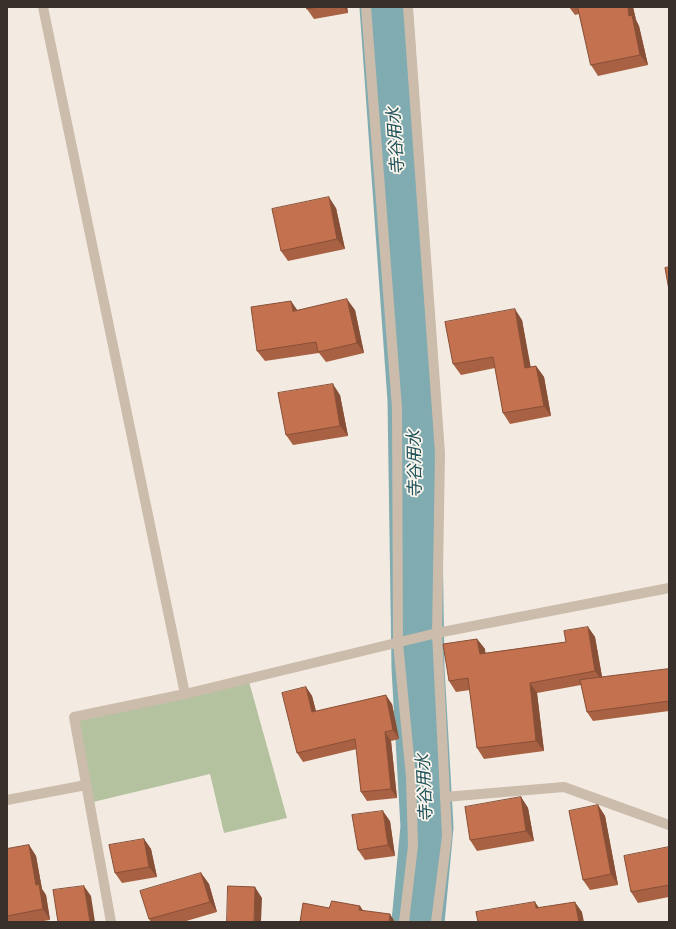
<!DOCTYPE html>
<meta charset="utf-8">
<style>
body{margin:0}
#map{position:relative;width:676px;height:929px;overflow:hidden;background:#f3ebe1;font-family:"Alegreya Sans",sans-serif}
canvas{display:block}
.frame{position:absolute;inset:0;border:8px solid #3a302b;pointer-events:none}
</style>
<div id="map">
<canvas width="676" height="929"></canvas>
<div class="frame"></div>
</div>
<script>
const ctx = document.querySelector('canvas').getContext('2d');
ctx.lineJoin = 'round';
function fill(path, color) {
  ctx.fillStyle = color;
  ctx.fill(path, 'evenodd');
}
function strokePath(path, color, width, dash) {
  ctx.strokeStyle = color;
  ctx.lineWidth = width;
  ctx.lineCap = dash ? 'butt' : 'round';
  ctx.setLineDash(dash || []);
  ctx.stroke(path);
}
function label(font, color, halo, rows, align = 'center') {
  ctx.font = font + ' "Alegreya Sans","Noto Sans JP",sans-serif';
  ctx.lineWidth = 3.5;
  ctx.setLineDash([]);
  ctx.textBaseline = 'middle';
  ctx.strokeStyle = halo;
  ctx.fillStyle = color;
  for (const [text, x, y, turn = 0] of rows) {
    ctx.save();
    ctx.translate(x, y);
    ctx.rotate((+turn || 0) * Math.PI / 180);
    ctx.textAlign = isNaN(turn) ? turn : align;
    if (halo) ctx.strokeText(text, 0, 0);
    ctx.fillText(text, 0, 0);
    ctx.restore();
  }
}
fill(new Path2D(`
 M248,678L287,818L224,833L210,774L89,803L74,717Z`), '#b5c2a0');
strokePath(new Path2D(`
 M386,7L414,400L418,668L427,827L418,922`), '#80abb0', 53);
strokePath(new Path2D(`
 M43,7L185,694
 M366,7L397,408L398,643L411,777L413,846L404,922
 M445,797L564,787L669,825
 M7,800L86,785
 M111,922L74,717L185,694L437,633L669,588`), '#cbbcac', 10);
strokePath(new Path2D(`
 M408,7L440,453L437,633L447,836L436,922`), '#cbbcac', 10);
fill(new Path2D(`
 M307,7H347L348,13L314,19L307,9Z
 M569,7H633L636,20L639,26L648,65L598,76L591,65L579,14L575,15Z
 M336,208L345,249L288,261L281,251Z
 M297,310H355L364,353L326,362L319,353L265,361L257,351Z
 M522,320L530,367L536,366L544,377L551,416L510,424L503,413L495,368L461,375L453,364Z
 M340,395L348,436L293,445L286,435Z
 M588,627L595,637L602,677L669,669V711L593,721L587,712L581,685L537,693L544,751L484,759L477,748L470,690L456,692L449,681L477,639L485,649V653L566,642Z
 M306,687L312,696L316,711L392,704L399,739L391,741L397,798L367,801L361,792L357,749L303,762L297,753Z
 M521,797L528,808L534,841L477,851L470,840Z
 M598,805L605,816L618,885L590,890L583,880Z
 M390,821L395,856L365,860L358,850Z
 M144,839L151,849L157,877L122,883L115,873Z
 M29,845L36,856L42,889L46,895L50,920L38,922H7V849Z
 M669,847V897L638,903L631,892Z
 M201,873L209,884L217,912L183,922H151L149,919Z`), '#a86143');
fill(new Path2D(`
 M344,7H347L348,13Z
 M628,7H633L636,20L639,26L648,65L640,55L629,16Z
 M329,197L336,208L345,249L337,239Z
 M347,299L355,310L364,353L357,343Z
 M291,301L298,311H293Z
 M515,309L522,320L533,379L525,368Z
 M536,366L544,377L551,416L544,406Z
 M333,384L340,395L348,436L340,426Z
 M588,627L595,637L603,682L595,671Z
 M477,639L485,649L487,665L480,654Z
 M530,683L537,693L544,751L536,741Z
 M306,687L312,696L318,720L312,712Z
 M386,695L392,704L399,739L393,730Z
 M385,732L391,741L397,798L391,789Z
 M521,797L528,808L534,841L526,831Z
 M598,805L605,816L618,885L611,874Z
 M383,811L390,821L395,856L388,845Z
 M144,839L151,849L157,877L149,867Z
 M29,845L36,856L42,889L46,895L50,920L43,909L36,885Z
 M201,873L209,884L217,912L210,902Z
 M84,886L91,896L95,922H90Z
 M255,887L262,898L261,922H254Z
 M535,902L542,912L536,908Z
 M575,902L582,912L584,922H579Z
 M360,906L367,916L359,910Z
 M390,914L395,922H389Z`), '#884f37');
const building = new Path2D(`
 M307,7H318L307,9Z
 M578,7H628L629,16L632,15L640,55L591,65Z
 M329,197L337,239L281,251L272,209Z
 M669,267V290L665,268Z
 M347,299L357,343L318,352L316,342L257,351L251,307L291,301L293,311Z
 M515,309L525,368L536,366L544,406L503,413L493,357L453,364L445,322Z
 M333,384L340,426L286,435L278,393Z
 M588,627L595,671L530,683L536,741L477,748L468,678L449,681L443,644L477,639L480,654L566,642L564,631Z
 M669,669V701L587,712L580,680Z
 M306,687L312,712L386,695L393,730L385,732L391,789L361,792L355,739L297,753L282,693Z
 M521,797L526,831L470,840L465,807Z
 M598,805L611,874L583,880L569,811Z
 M383,811L388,845L358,850L352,815Z
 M144,839L149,867L115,873L109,845Z
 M29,845L36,885L39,884L43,909L7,916V849Z
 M669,847V885L631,892L624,856Z
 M201,873L210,902L149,919L140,891Z
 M84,886L90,922H58L53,890Z
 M228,886L255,887L254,922H227Z
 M332,901L360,906L359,910L390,914L389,922H300L303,903L329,908Z
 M535,902L536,908L575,902L579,922H478L476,912Z`);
fill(building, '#c3714e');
strokePath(building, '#884f37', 1);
label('italic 17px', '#21545b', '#faf5ed', [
 ["寺谷用水",396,141,-94],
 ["寺谷用水",415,464,-91],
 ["寺谷用水",425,788,-93]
]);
</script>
